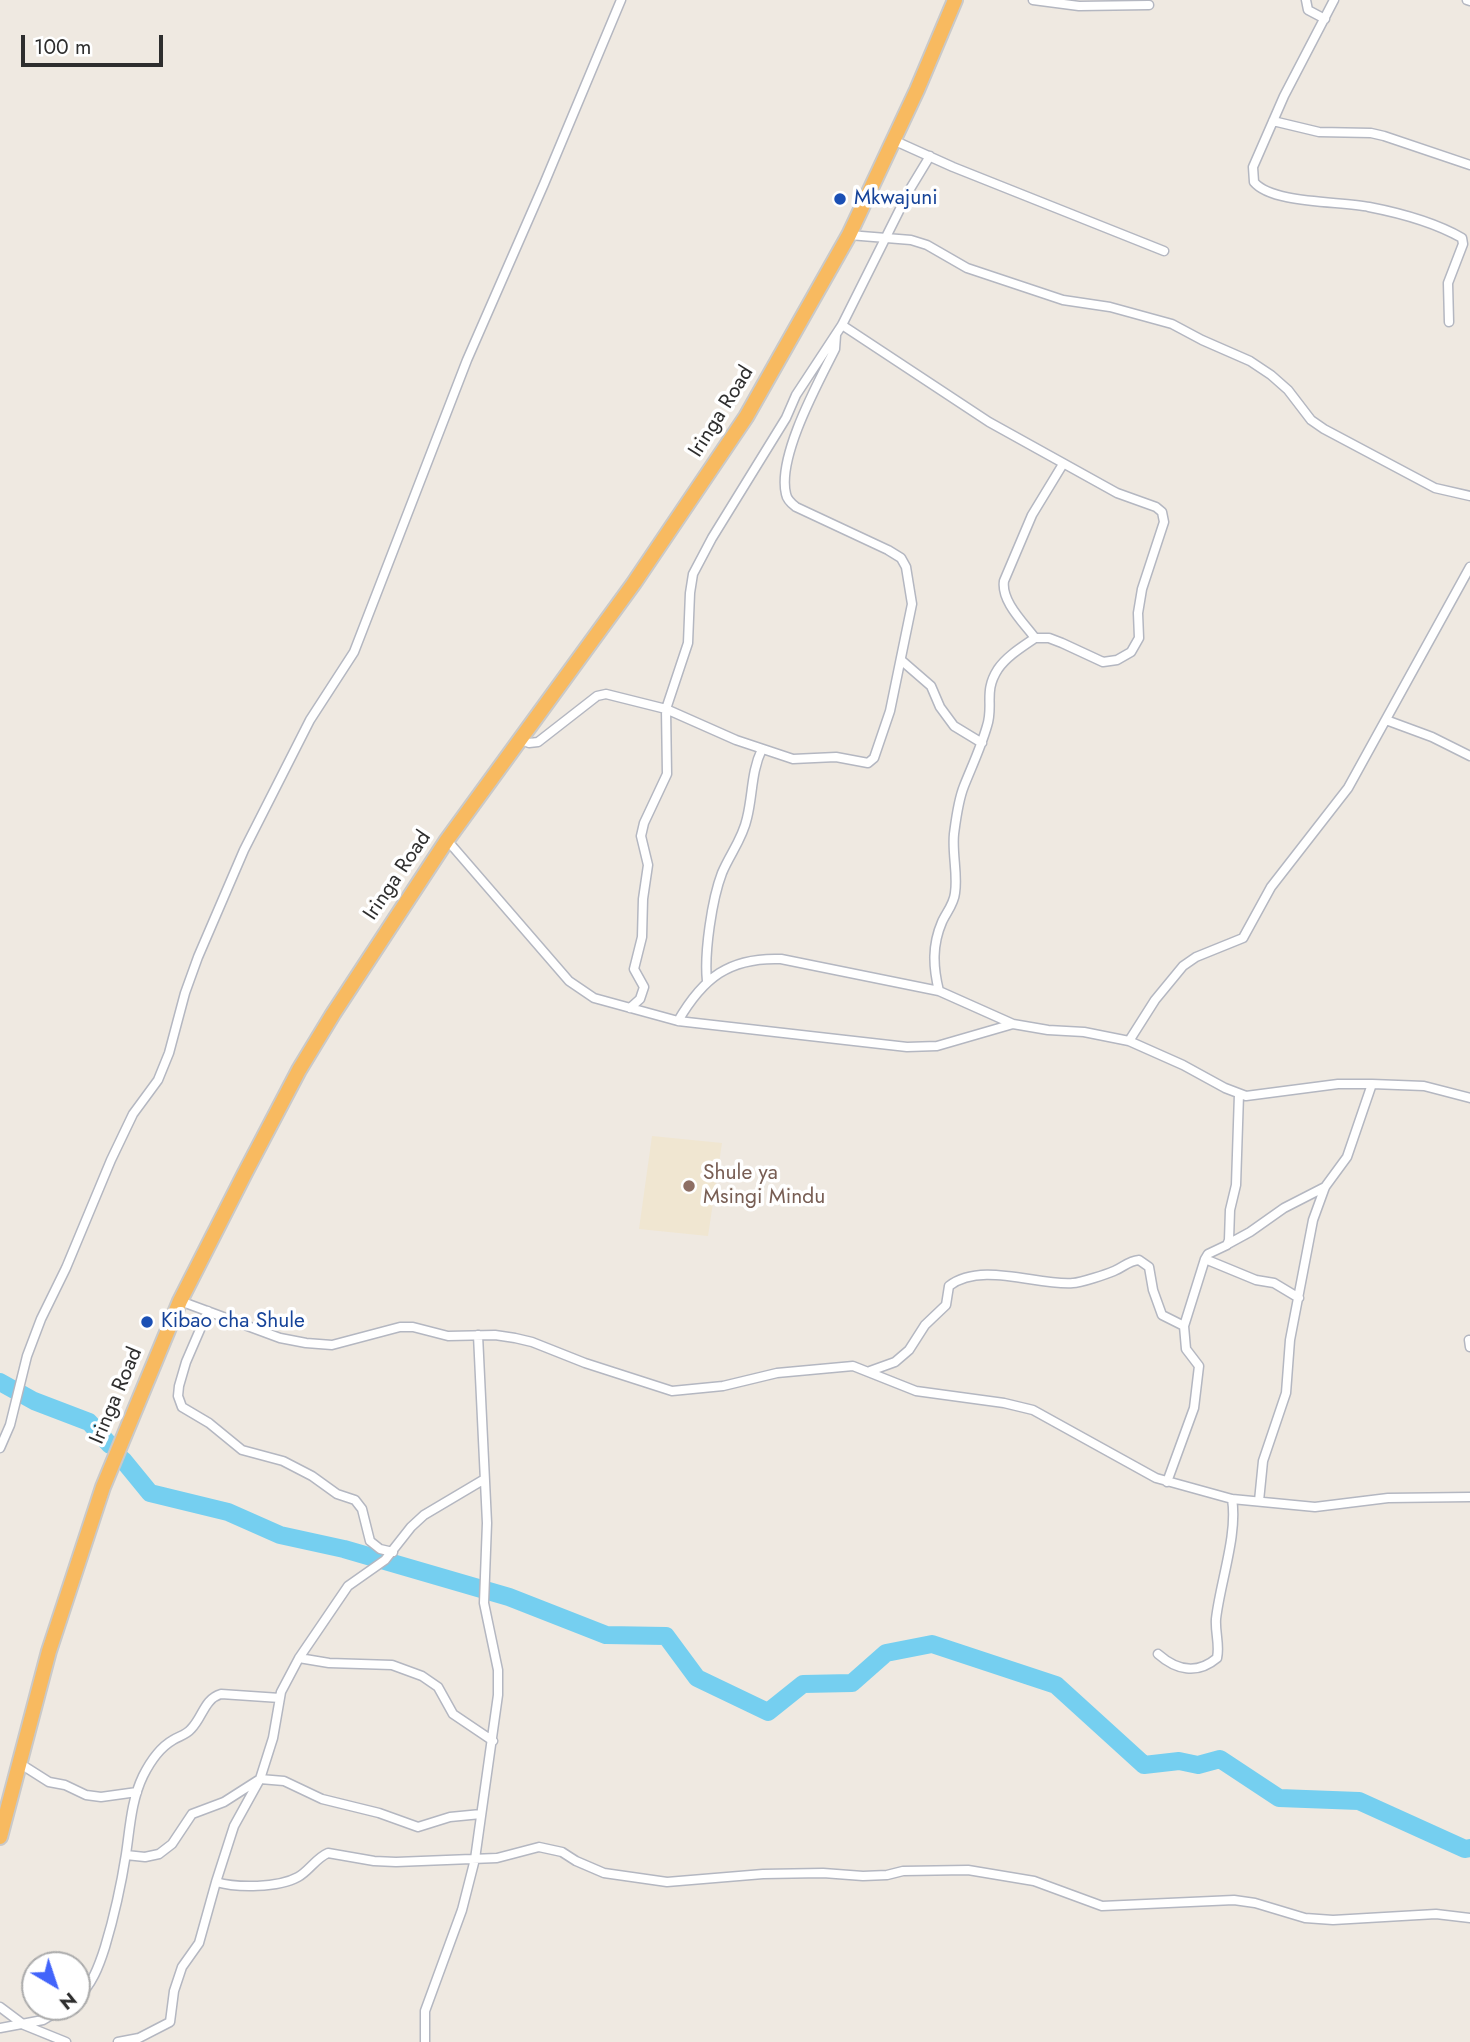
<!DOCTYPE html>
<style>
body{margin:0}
#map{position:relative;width:1470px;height:2042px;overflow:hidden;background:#efe9e1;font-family:Jost,sans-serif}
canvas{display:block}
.north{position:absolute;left:21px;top:1951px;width:70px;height:70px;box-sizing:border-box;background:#fff;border:2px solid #ababab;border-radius:50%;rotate:141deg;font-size:19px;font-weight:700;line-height:28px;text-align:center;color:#2e2e2e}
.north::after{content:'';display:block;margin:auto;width:24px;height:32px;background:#4264fb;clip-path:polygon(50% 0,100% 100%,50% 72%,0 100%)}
.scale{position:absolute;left:21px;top:35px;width:142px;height:32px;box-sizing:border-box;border:4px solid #2e2e2e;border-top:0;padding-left:9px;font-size:21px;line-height:24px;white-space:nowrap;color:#2e2e2e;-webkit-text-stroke:5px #fff;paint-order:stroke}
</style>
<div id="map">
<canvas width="1470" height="2042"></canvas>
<div class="north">N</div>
<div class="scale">100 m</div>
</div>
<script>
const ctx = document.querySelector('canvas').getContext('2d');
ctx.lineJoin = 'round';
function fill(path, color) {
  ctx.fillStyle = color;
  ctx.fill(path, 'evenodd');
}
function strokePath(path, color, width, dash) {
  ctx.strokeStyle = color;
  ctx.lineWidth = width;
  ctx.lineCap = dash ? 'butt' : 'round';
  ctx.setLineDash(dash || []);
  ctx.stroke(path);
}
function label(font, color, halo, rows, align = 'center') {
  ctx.font = font + ' Jost,sans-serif';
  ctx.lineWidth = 7;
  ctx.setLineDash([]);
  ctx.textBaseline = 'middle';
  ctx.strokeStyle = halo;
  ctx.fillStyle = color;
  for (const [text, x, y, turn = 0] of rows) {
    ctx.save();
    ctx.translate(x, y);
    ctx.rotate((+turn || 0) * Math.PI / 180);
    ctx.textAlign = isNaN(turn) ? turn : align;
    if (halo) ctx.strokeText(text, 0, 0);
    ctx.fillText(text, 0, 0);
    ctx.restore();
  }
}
fill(new Path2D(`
 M652,1136L722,1143L708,1236L639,1229Z`), '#f0e6d1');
strokePath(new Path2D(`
 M0,1382L34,1401L89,1422L110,1445
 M123,1460L150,1493L228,1512L280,1535L344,1549L509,1597L606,1635L666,1636L697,1678L768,1712L803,1684L852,1683L886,1653L932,1644L1056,1685L1144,1765L1179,1761L1198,1765L1220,1759L1279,1798L1359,1801L1465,1849L1470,1848`), '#75cff0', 18);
const minor = new Path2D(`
 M1033,0L1079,6L1149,5
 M1306,0L1308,10L1325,19
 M1334,0L1284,96L1253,167L1254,182C1272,204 1341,201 1369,207C1400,213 1434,222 1462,238L1463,244L1448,283L1449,322
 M1467,0L1470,1
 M1273,121L1319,132L1371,133L1384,136L1470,165
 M893,140L953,167L1164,251
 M849,235L911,240L927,245L967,268L1063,300L1110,307L1172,324L1202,340L1250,361L1271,375L1288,390L1311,420L1324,429L1435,488L1470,496
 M842,325L989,422L1117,493L1156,507L1162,512L1164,522L1142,589L1138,613L1139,638L1131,652L1117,660L1103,662L1062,643L1049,638H1035C1022,647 1007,656 998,669C983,692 994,705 987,726C981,747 972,766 964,786C958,801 956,819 954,834C952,854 958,874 955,893C954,904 946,913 942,922C932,945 933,967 939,991
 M1035,638C1023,622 1001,601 1004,581L1032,515L1063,464
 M901,660L931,686L940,707L954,726L982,743
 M1386,720L1432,737L1470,756
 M522,740L529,743L538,742L597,696L606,694L666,709L736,740L793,759L836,757L868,763L874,758L890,711L912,604L906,567L901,558L888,550L796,507C792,504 787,500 786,494C777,457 818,383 835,349L836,335
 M447,840L569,981L594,998L678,1021L907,1047L937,1046L1013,1024
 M707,981C704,953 712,899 722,873C730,854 743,838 747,818C753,794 751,772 762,749
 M630,1008L640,999L644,987L634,969L642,937L643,899L648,865L641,836L644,823L667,774L666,709L688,643L690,593L693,574L712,538L786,418L796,395L842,325L910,189L930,156
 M678,1021C703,978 729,957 781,959L939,991L1013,1024L1048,1030L1084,1032L1129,1041L1183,1065L1225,1088L1246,1096L1338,1084H1372L1424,1086L1470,1098
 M1129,1041L1155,1000L1183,966L1196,957L1243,938L1271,887L1348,788L1470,567
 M1228,1244L1250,1232L1284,1208L1325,1187
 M1205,1259L1256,1280L1274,1283L1299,1298
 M180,1301L280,1338L306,1343L332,1345L400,1327H413L448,1336L495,1335L515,1338L532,1342L585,1363L672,1391L723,1386L777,1373L853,1366L916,1391L1004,1403L1033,1410L1156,1478L1232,1499L1315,1507L1388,1498L1470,1497
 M208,1311L186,1362L179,1386L178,1396L182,1407L209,1423L242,1450L283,1461L312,1476L337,1494L355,1500L362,1509L370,1541L380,1549L393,1552
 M1469,1340L1470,1347
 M870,1371L895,1362L909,1350L925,1325L946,1305L949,1286C981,1261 1038,1286 1073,1283C1080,1283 1107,1274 1114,1271C1124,1267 1128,1261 1139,1260L1149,1267L1153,1290L1162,1315L1184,1326
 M0,1448L10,1425L27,1356L41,1319L66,1268L111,1160L133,1114L158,1080L169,1053L185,993L198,957L244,850L310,720L354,652L467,360L544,184L621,0
 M1167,1482L1194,1408L1199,1366L1186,1349L1184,1326L1205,1259L1208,1254L1227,1245L1229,1240L1230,1210L1236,1185L1239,1094
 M1259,1501L1263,1461L1286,1393L1290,1340L1313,1220L1325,1187L1347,1157L1372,1084
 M1158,1654C1176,1670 1197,1675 1217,1658C1220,1645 1215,1633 1216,1619C1220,1583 1238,1534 1232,1499
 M299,1658L329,1663L392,1665L422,1676L438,1687L453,1714L493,1741
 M19,1763L49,1782L65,1785L86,1795L101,1797L137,1792
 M126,1855L145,1857L159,1854L172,1844L192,1814L224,1802L260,1779L284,1781L322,1799L379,1813L418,1827L450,1817L481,1814
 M216,1882C237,1888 278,1888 298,1877C309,1871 316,1858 328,1853L374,1861L396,1862L497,1858L539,1847L562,1852L576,1861L604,1873L667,1882L763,1874L823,1873L863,1876L887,1875L903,1871L968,1870L1034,1881L1102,1906L1234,1900L1255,1903L1305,1918L1333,1920L1436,1914L1470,1918
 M77,1998C92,1985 99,1966 105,1947C114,1917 121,1886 126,1854C130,1828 131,1801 143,1776C150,1762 159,1748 173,1740C179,1736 186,1735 191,1729C203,1717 204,1699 221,1694L280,1698
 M0,2007L24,2025L66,2042
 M0,2028L43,2020L65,2007
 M118,2042L139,2038L170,2022L174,1991L182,1967L199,1943L216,1882L234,1826L260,1779L273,1738L281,1692L299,1658L348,1586L385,1560L411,1527L424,1515L483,1480
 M425,2042V2011L462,1910L475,1859L498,1695V1670L484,1603L487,1523L478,1335`);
const trunk = new Path2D(`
 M0,1837L49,1651L103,1487L180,1301L245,1173L299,1070L333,1014L447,840L634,583L746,417L849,235L917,90L955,0`);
strokePath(minor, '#b4b7c1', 11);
strokePath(trunk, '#c9c9c9', 18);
strokePath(minor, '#fff', 8);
strokePath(trunk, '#f8ba60', 14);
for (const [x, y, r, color] of [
 [840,199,7,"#1a4fb4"],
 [689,1186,7,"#8d6e63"],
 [147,1322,7,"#1a4fb4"]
]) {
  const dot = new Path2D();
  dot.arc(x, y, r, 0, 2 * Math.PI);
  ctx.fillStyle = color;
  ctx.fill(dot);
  strokePath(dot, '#fff', 2.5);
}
label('21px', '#164399', '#fff', [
 ["Mkwajuni",854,199],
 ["Kibao cha Shule",161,1322]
], 'left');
label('21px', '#2e2e2e', '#fff', [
 ["Iringa Road",722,412,-58],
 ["Iringa Road",398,876,-56],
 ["Iringa Road",117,1396,-67]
]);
label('21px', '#785e54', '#fff', [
 ["Shule ya",703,1174],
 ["Msingi Mindu",703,1198]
], 'left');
</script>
